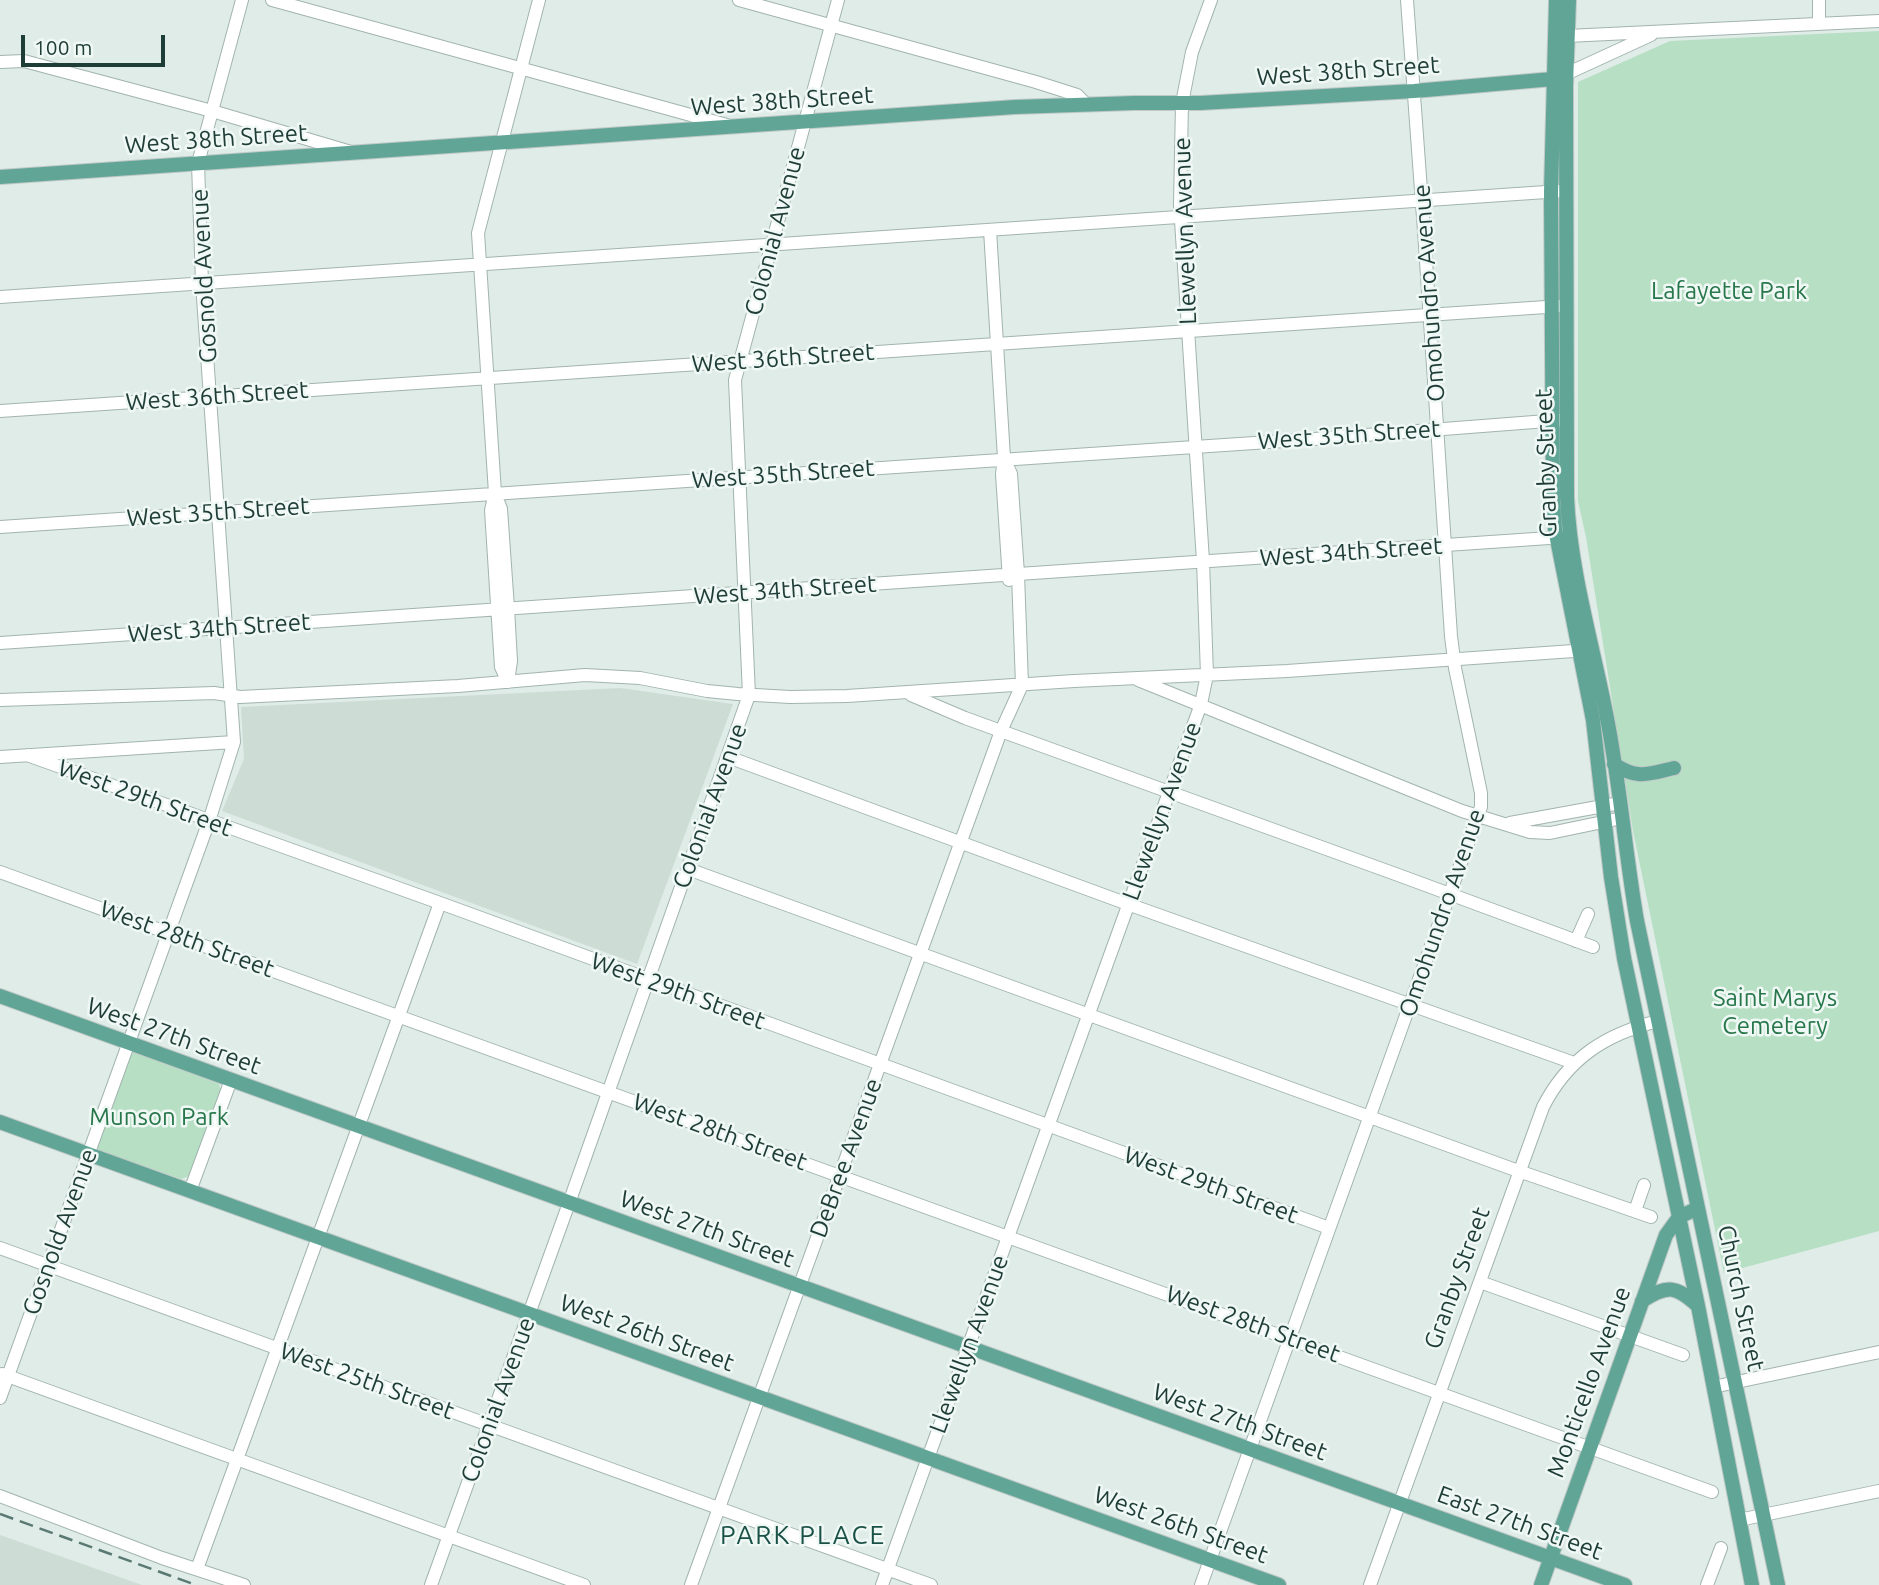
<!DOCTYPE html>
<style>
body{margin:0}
#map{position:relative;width:1879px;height:1585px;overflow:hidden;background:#dfece7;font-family:Ubuntu,sans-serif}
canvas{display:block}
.scale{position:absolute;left:21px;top:35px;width:144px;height:32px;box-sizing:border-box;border:4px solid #1f3d37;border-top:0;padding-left:9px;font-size:21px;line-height:24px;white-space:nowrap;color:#1f3d37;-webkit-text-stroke:5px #f0f8f5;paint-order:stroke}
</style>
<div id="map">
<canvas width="1879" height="1585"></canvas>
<div class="scale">100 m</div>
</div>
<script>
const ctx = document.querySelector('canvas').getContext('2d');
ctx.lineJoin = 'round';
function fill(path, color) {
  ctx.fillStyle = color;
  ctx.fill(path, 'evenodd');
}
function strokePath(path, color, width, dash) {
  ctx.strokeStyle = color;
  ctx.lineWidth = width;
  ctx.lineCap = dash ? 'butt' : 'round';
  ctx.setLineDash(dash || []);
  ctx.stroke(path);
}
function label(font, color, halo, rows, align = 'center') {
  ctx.font = font + ' Ubuntu,sans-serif';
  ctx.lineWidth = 5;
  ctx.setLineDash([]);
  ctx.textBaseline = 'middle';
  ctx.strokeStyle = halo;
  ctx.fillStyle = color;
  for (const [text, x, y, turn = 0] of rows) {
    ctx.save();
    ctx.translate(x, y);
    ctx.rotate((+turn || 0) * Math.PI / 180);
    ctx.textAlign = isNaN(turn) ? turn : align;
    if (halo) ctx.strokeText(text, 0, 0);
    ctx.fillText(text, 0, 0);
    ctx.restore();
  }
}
fill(new Path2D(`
 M620,688L733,704L637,964L222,811L244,759L241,707Z
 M0,1535L142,1585H0Z`), '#cedcd6');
fill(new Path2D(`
 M1879,31V1231L1724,1273L1633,831L1586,537L1578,501V82L1670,41Z
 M134,1051L219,1084L221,1090L190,1176L181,1179L98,1150L96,1144L130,1052Z`), '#b7dfc4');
const minor = new Path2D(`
 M272,0L727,125
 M739,0L1036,82L1077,95L1087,105
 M1819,0V23
 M1567,36L1879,21
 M0,62L24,61L212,111L351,152
 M1566,74L1651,35
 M990,230L1004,458L1002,474L1009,580
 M0,297L1561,191
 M0,411L1561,306
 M495,493L501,509L508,608L511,661L508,682
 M0,527L1314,439L1560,420
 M0,643L1564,537
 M1138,680L1462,811L1530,832L1550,833L1622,818
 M508,682L501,667L491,510L495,493L478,233L539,0
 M911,695L965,718L1401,876L1593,947
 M0,700L214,693L240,697L458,686L585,675L640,678L707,691L738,694L790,697L847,696L1074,681L1287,671L1588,650
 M27,755L440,903L1329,1228
 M0,757L234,742
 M728,757L1136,907L1574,1063
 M1510,823L1620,803
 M688,869L1510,1168L1651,1217
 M0,872L1712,1492
 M1576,941L1588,914
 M190,1191L231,1080
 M1635,1211L1644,1185
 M0,1248L931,1585
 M1480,1282L1683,1355
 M2,1374L584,1585
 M1713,1387L1879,1352
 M0,1398L209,821L234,742L202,283L198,163L242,0
 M0,1496L162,1558L244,1585
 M1739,1520L1879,1491
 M197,1569L440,903
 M431,1585L569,1203L749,695L735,380L838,0
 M691,1585L1001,731L1022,685L1018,574L1011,474L1004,458
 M882,1585L1201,704L1207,675L1203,561L1180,205L1182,103L1192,52L1211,0
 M1201,1585L1481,807V793L1455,668L1451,636L1424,231L1407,0
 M1370,1585L1543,1107C1568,1058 1606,1034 1658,1021
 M1707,1585L1721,1548`);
const major = new Path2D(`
 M1556,0L1551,192L1553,502L1555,529L1593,720L1611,877L1624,958L1698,1306L1752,1585
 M1569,0L1566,86L1567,497C1570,570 1592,642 1606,713C1620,782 1625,852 1637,921L1778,1585
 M0,177L1015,107L1134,103H1200L1414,91L1553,79L1562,76
 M1614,764C1637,780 1649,774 1674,768
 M0,996L1625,1585
 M0,1122L1279,1585
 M1642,1301C1668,1284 1676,1286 1698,1306
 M1541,1585L1666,1235L1679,1217L1698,1208`);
strokePath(minor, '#a2b4af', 14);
strokePath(major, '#c0c9c7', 16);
strokePath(minor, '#fff', 12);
strokePath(major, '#61a597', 14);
strokePath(new Path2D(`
 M0,1514L196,1585`), '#597972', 2.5, [14, 7]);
label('24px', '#1f3d37', '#f0f8f5', [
 ["West 38th Street",1348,71,-4],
 ["West 38th Street",782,101,-4],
 ["West 38th Street",216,139,-4],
 ["Colonial Avenue",775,231,-75],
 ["Llewellyn Avenue",1185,231,-92],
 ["Gosnold Avenue",204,276,-93],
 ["Omohundro Avenue",1429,293,-94],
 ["West 36th Street",783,358,-4],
 ["West 36th Street",217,396,-4],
 ["West 35th Street",1349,435,-4],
 ["Granby Street",1546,463,-92],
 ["West 35th Street",783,474,-4],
 ["West 35th Street",218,512,-4],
 ["West 34th Street",1351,552,-4],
 ["West 34th Street",785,590,-4],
 ["West 34th Street",219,628,-4],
 ["West 29th Street",145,798,20],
 ["Colonial Avenue",710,806,-70],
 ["Llewellyn Avenue",1162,811,-70],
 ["Omohundro Avenue",1442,913,-71],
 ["West 28th Street",187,939,20],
 ["West 29th Street",678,991,20],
 ["West 27th Street",174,1036,20],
 ["West 28th Street",720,1132,20],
 ["DeBree Avenue",846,1158,-70],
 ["West 29th Street",1211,1185,20],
 ["West 27th Street",707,1229,20],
 ["Gosnold Avenue",60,1232,-70],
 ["Granby Street",1457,1278,-70],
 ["Church Street",1741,1298,78],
 ["West 28th Street",1253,1324,20],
 ["West 26th Street",647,1333,20],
 ["Llewellyn Avenue",969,1344,-70],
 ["West 25th Street",367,1381,20],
 ["Monticello Avenue",1589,1382,-70],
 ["Colonial Avenue",498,1400,-70],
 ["West 27th Street",1240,1422,20],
 ["East 27th Street",1520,1523,20],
 ["West 26th Street",1181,1525,20]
]);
label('24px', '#27774b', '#f0f8f5', [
 ["Lafayette Park",1729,291],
 ["Saint Marys",1775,998],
 ["Cemetery",1775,1026],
 ["Munson Park",159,1117]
]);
ctx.letterSpacing = '2px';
label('26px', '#1a5147', '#f0f8f5', [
 ["PARK PLACE",803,1535]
]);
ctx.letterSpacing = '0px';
</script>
